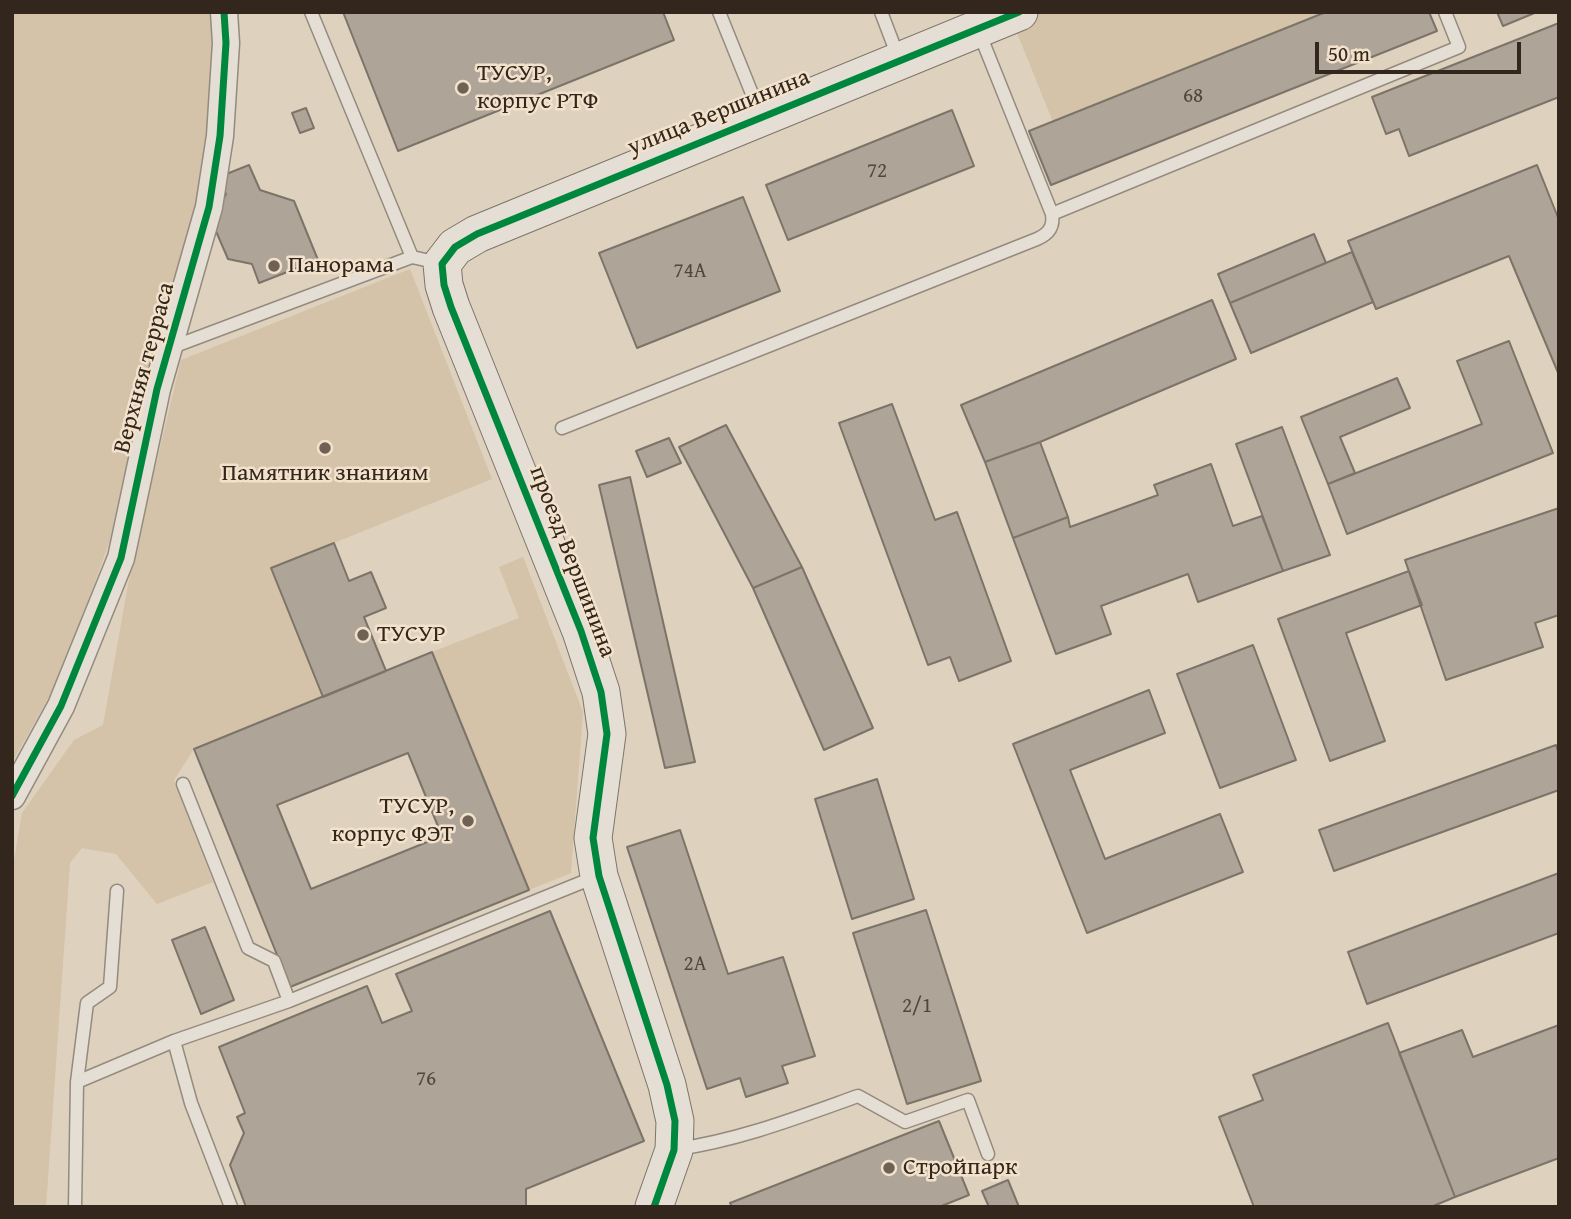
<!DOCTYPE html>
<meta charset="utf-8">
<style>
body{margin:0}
#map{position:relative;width:1571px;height:1219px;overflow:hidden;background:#ded1be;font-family:"Gentium Book Plus",serif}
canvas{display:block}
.frame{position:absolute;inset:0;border:14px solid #33271d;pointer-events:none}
.scale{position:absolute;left:1315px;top:42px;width:206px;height:32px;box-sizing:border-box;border:4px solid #33271d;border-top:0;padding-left:9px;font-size:21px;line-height:24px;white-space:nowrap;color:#33271d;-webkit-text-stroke:5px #f2e2cc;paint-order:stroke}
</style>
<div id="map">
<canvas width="1571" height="1219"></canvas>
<div class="frame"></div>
<div class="scale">50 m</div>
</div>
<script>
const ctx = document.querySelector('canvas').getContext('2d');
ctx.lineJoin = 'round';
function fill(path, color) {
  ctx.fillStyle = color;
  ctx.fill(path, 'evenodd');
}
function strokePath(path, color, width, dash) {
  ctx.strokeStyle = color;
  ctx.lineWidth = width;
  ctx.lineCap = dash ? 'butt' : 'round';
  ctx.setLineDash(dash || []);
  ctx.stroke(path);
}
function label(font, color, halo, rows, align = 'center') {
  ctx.font = font + ' "Gentium Book Plus",serif';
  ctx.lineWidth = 5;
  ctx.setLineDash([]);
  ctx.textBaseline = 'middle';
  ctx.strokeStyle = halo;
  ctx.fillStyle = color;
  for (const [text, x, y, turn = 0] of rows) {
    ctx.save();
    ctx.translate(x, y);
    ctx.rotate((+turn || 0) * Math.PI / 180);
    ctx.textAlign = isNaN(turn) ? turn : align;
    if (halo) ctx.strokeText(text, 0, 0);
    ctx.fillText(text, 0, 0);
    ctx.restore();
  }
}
fill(new Path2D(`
 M12,12H211L215,62L208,162L167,320L136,422L110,540L84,613L55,686L12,763Z
 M1040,12H1326L1053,122L1013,23Z
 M410,269L492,479L272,568L323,697L194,749L174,780L213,882L157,904L116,854L82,848L70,863L46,1207H12V872L22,813L74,740L103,725L131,568L181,360Z
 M523,557L583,712L571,873L529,890L432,652L519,618L499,567Z`), '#d4c2a9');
const building = new Path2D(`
 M343,12H663L674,40L398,151Z
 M1326,12H1429L1437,31L1051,185L1029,131Z
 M1497,12H1537L1503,26Z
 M1559,23V97L1409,156L1399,129L1386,134L1372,97Z
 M306,108L314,128L300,133L292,113Z
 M952,110L974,166L788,240L766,185Z
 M249,165L260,190L294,201L318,260L259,283L252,264L228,259L212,222L226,194L219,177Z
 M1537,165L1559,220V375L1509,256L1376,309L1348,241Z
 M743,197L780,291L637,348L599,253Z
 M1314,234L1326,263L1230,303L1218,274Z
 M1352,252L1373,302L1251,353L1230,303Z
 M1212,300L1236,359L1040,442L985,462L961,405Z
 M1509,341L1553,453L1347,534L1328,484L1482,424L1457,361Z
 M1397,378L1410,408L1340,437L1355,473L1328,484L1301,417Z
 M892,404L935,520L957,512L1011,661L959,681L950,657L928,665L839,423Z
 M726,425L802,567L753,588L679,447Z
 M1282,427L1330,555L1283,571L1236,444Z
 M669,438L681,463L647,477L636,451Z
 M1040,442L1068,517L1013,538L985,462Z
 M1211,464L1233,526L1262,516L1283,571L1198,602L1188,574L1101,606L1111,634L1056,654L1013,538L1068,517L1070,527L1158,495L1154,485Z
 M630,477L695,762L665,768L599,485Z
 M1559,508V615L1535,623L1543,647L1446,680L1405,560Z
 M334,543L349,581L371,572L386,608L364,617L386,671L323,697L271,568Z
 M802,567L873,728L824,750L753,588Z
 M1409,571L1422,605L1346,633L1385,741L1330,761L1278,619Z
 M1253,645L1296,760L1220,788L1177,674Z
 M432,652L529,890L290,987L194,749ZM408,753L442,836L311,889L277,805Z
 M1149,690L1165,733L1070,770L1105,859L1220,814L1243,872L1087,933L1013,744Z
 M1556,745L1559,754V790L1334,871L1319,830Z
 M877,779L914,899L852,919L815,799Z
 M680,830L728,974L783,957L815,1056L782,1066L788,1083L746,1097L740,1078L707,1089L627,847Z
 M1559,873V933L1367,1004L1348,952Z
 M926,910L981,1081L907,1104L853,933Z
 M550,911L644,1141L526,1189V1207H246L230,1165L244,1133L237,1117L245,1113L219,1047L367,986L382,1023L412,1011L396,974Z
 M205,927L234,1000L201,1014L172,940Z
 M1388,1023L1455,1197L1431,1207H1254L1219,1117L1263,1100L1253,1075Z
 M1559,1025V1158L1455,1197L1399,1053L1462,1030L1473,1057Z
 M939,1121L969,1195L939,1207H732L730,1203Z
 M1008,1180L1019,1207H989L982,1191Z`);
fill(building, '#aea497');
strokePath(building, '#7c7469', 2);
const lane = new Path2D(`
 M311,12L412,257
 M719,12L761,116
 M881,12L899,59
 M1052,214L1459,47L1445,12
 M170,348L412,257L439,263
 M562,428L1037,239C1049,234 1054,226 1052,214L979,32
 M183,784L248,948L274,961L289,1001
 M174,1041L191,1103L231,1207
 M77,1082L174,1041L289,1001L595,877
 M677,1149C740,1140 799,1117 858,1096L905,1122L968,1100L988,1154
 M75,1207L77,1082L87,1003L110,987L117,891`);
const street = new Path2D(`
 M12,796L61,706L121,558L157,389L209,207L220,136L226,43L224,12`);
const secondary = new Path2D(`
 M654,1207L674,1150L675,1121L667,1085L599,876L593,838L607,734L601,692L581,631L451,307L444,285L442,264L455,247L477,234L1019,12`);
strokePath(lane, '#948b7f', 15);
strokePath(street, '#948b7f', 29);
strokePath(secondary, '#7c7469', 39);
strokePath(lane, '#e5ded4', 12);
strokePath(street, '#e5ded4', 26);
strokePath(secondary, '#e5ded4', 37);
strokePath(new Path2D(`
 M12,796L61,706L121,558L157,389L209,207L220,136L226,43L224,12
 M654,1207L674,1150L675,1121L667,1085L599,876L593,838L607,734L601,692L581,631L451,307L444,285L442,264L455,247L477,234L1019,12`), '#00873e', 7);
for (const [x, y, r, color] of [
 [463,88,7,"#6f6255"],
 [274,266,7,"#6f6255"],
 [325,448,7,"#6f6255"],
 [363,635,7,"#6f6255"],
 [468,821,7,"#6f6255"],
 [889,1168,7,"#6f6255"]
]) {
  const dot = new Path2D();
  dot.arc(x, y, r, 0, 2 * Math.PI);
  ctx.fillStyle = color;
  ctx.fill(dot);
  strokePath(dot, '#f2e2cc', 2.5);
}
label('21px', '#52463c', null, [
 ["68",1193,97],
 ["72",877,172],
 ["74А",690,272],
 ["2А",695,965],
 ["2/1",917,1007],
 ["76",426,1080]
]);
label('24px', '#33271d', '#f2e2cc', [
 ["ТУСУР,",477,74],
 ["корпус РТФ",477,102],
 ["Панорама",288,266],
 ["Памятник знаниям",325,474,"center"],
 ["ТУСУР",377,635],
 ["ТУСУР,",454,807,"right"],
 ["корпус ФЭТ",454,835,"right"],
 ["Стройпарк",903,1168]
], 'left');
label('24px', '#33271d', '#f2e2cc', [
 ["улица Вершинина",719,113,-22],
 ["Верхняя терраса",145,368,-75],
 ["проезд Вершинина",572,562,69]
]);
</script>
